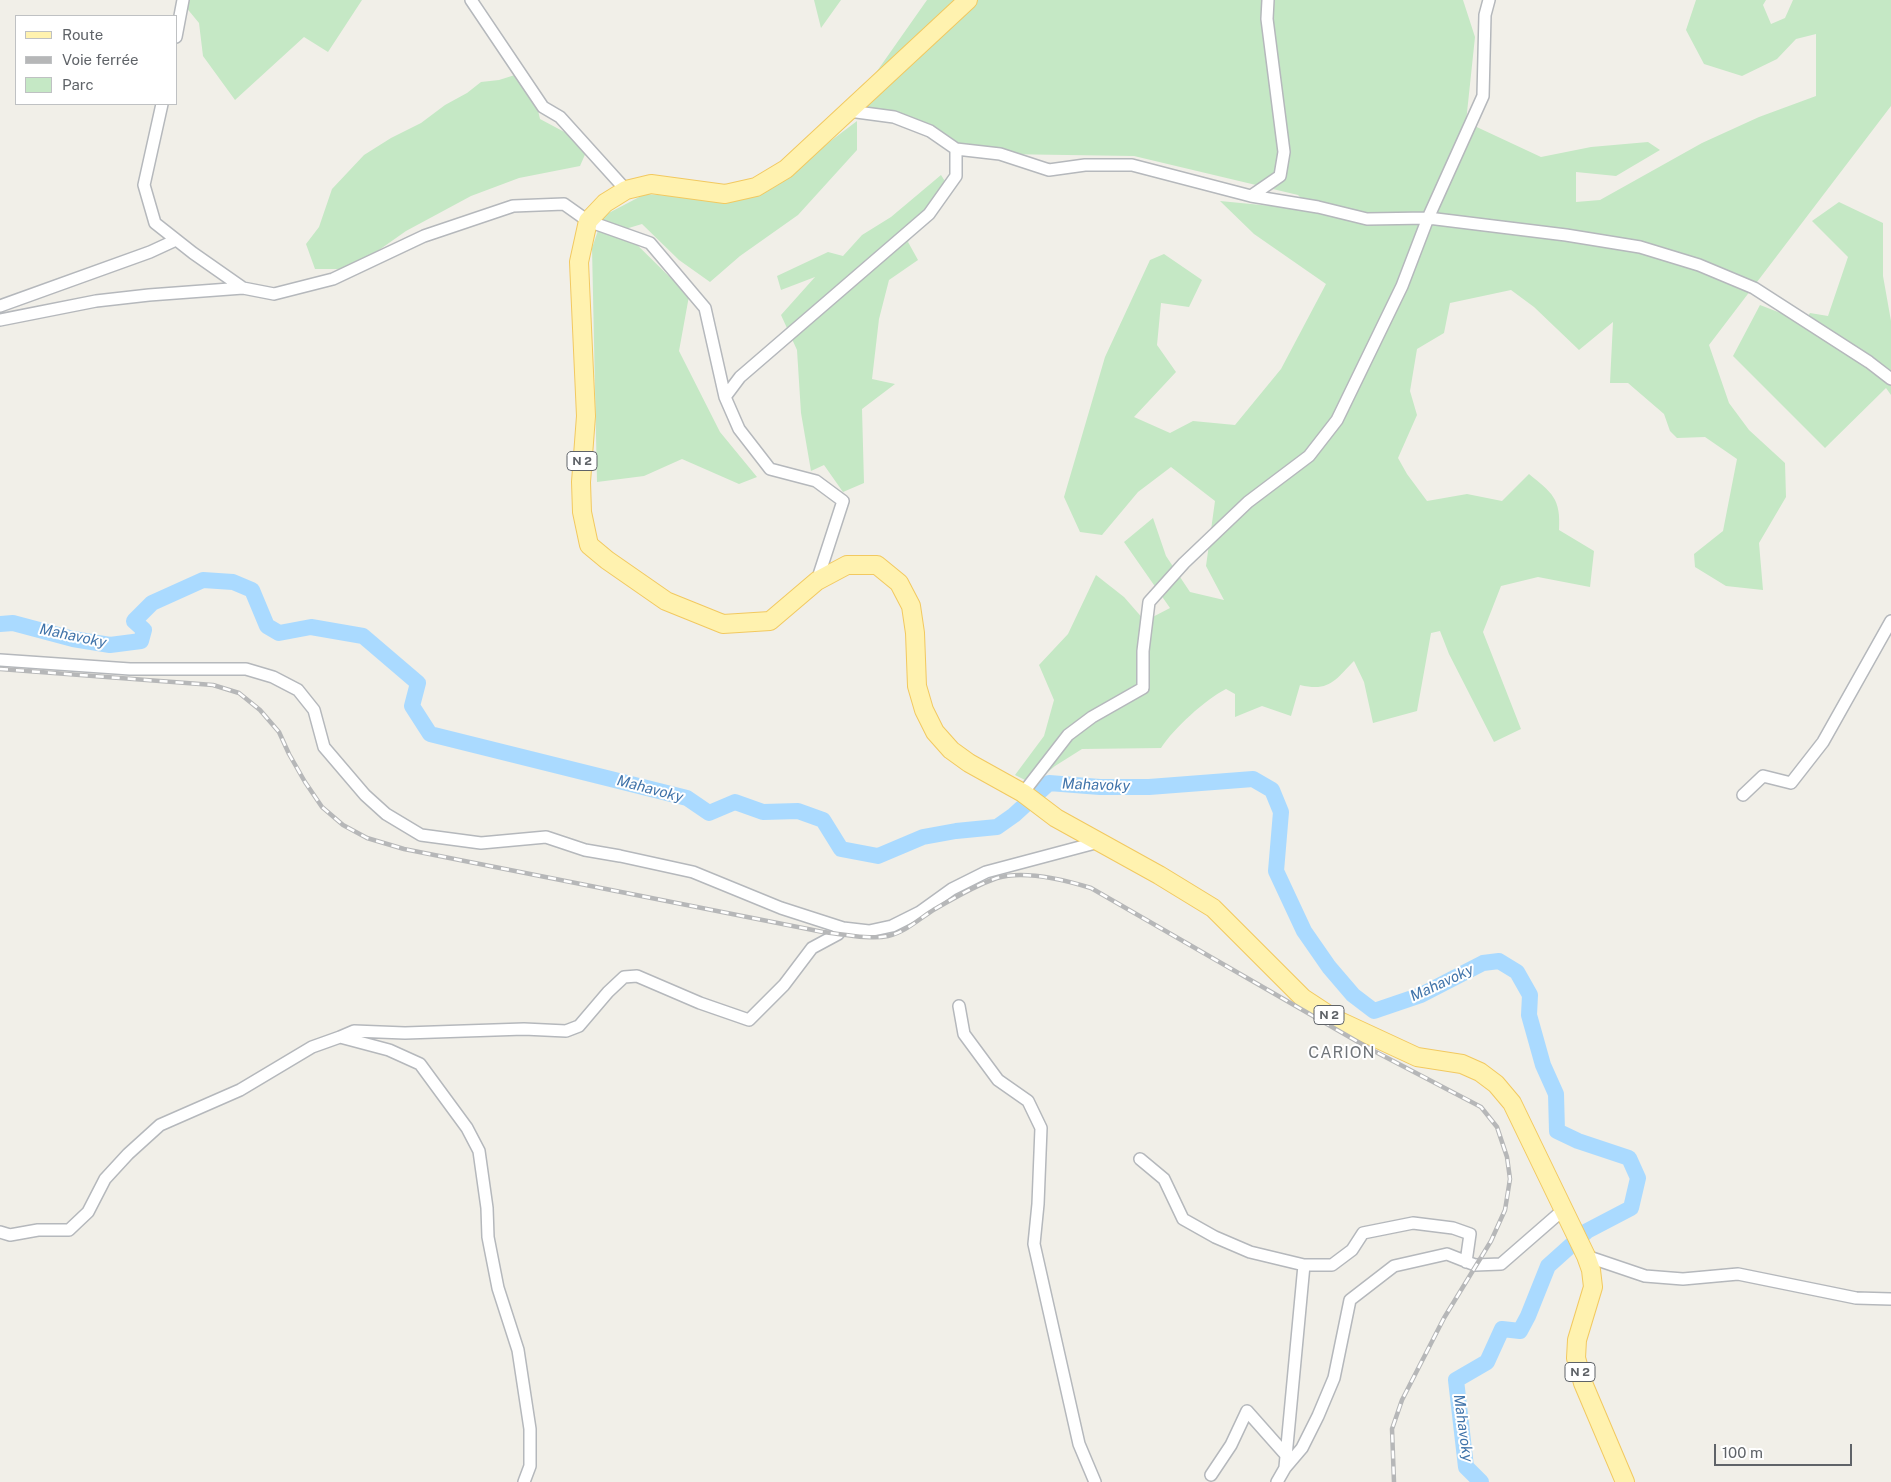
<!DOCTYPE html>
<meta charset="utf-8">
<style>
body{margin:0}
#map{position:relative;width:1891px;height:1482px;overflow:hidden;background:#f1efe8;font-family:"Public Sans",sans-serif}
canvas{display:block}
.legend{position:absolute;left:15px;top:15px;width:162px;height:90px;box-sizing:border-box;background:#fff;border:1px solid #bfc1c3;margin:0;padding:6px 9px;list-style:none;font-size:15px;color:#5f6368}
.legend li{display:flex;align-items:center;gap:10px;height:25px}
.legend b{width:25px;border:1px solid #bfc1c3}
.scale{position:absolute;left:1714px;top:1444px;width:138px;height:22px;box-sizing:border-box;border:2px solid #5f6368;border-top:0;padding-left:6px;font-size:15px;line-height:18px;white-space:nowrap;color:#5f6368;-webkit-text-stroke:4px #fff;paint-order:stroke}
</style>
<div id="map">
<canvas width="1891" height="1482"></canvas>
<ul class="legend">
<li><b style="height:6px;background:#fff2af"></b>Route</li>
<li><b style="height:6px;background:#b6b7b8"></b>Voie ferrée</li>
<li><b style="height:14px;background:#c5e8c5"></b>Parc</li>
</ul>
<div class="scale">100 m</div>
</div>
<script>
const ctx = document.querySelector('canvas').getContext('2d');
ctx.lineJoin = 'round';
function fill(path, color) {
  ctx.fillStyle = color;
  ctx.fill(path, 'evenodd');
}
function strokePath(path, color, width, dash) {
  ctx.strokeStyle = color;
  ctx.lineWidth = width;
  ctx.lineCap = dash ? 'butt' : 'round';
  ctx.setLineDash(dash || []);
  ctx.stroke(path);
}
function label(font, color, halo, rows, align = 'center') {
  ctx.font = font + ' "Public Sans",sans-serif';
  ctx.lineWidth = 4;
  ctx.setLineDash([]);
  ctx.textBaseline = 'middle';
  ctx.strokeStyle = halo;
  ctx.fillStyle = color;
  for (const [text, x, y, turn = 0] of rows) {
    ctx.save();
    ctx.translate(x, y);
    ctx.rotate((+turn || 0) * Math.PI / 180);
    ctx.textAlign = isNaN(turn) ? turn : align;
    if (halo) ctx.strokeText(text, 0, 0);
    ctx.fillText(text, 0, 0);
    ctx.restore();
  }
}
fill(new Path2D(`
 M180,0H362L328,52L304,37L235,100L203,56L199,23Z
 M814,0H841L821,28Z
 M927,0H1463L1475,37L1466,122L1541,157L1591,147L1648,142L1660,150L1616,176L1576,172V202L1600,200L1702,143L1759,117L1816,96V34L1796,39L1777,59L1742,76L1704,64L1686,30L1696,0H1766L1763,5L1771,24L1785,18L1793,0H1891V106L1709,345L1729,403L1749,430L1785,463L1786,497L1759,543L1763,590L1726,586L1695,567L1694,554L1723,531L1737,459L1705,437L1677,438L1670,431L1664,414L1628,383H1610L1613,322L1579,350L1534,307L1511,290L1450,303L1444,333L1417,349L1410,391L1417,415L1398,458L1407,474L1427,501L1467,494L1502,501L1529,474C1552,493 1561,498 1559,530L1594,551L1590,587L1538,577L1501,586L1483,632L1521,729L1494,742L1449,654L1440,631L1431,633L1417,711L1373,723L1364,682L1354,661C1335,680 1330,692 1300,685L1291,716L1262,706L1235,717V694L1226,689C1205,700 1174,728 1161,748L1082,749L1055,766L1033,784L1015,775L1044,736L1054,700L1039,665L1068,634L1096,575L1124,597L1145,621L1170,608L1124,542L1153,518L1166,556L1190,592L1224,600L1206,566L1215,501L1171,467L1138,492L1102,535L1080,532L1064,497L1105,357L1150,260L1164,254L1202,280L1189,307L1161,303L1157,345L1176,372L1134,417L1170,433L1193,421L1235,425L1281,369L1326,284L1254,234L1220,201L1313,210L1298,195L1134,156L1000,154L956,149L894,117L849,111Z
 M518,74L536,102L540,119L570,135L587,150L580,166L519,178L471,196L406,231L352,269H315L306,244L319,227L332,189L364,155L391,138L421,123L445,105L467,93L481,82L499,80Z
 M857,121V150L798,215L740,256L710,282L679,260L642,224L622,230L689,296L679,351L720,432L757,477L739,484L682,459L644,476L597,482L592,248L603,216L645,194L727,200L763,192Z
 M941,175L948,186L908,242L918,260L889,280L879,319L872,379L895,384L862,409L864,483L843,492L824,465L811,471L801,413L797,350L781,315L815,277L781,290L777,276L828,252L843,256L862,235L891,217Z
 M1839,202L1883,223V276L1891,321V395L1886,388L1825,448L1733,356L1760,305L1804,322L1810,313L1828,316L1848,257L1812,221Z`), '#c5e8c5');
strokePath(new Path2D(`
 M0,624L13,623L73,639L110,645L141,641L144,630L134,621L152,603L203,580L233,582L252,590L267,626L279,633L311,627L363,636L418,683L412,706L430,734L687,798L709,813L735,802L763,812L798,811L823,820L841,849L878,856L923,837L956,831L997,827L1014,815L1049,783L1100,787H1149L1253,779L1272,790L1281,812L1276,871L1304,931L1329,967L1353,995L1374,1011L1421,995L1483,963L1499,961L1517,972L1530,995L1529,1015L1543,1065L1556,1094L1557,1131L1578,1141L1629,1158L1638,1178L1631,1208L1587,1231L1548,1266L1528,1316L1520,1331L1502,1329L1487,1362L1456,1380L1466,1467L1481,1482`), '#aadaff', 16);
const minor = new Path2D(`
 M471,0L543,107L560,117L626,190
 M176,37L183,0
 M162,104L144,185L155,223L193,253L243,288L274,294L333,279L424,236L513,206L564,204L588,221L650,243L705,308L725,397L739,429L770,469L816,481L843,501L817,581
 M956,149L1000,154L1049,170L1085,165H1132L1251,196L1280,176L1284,152L1267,19L1268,0
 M1251,196L1318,207L1367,219L1428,218L1566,235L1640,247L1699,265L1754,288L1869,362L1891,379
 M0,306L150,252L176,240
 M0,320L96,301L149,295L243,288
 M725,397L740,377L929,214L956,176V149L930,131L894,117L849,111
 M0,660L130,669H246L273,677L298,690L314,710L324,747L365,795L386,814L421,835L481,843L546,837L585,850L620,856L693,872L781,908L843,928L869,931L892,926L920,912L952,889L986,872L1099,842
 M1023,793L1068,735L1092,717L1143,688V651L1149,602L1184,563L1248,502L1309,456L1337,420L1402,286L1428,218L1483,96L1485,15L1489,0
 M1743,795L1763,776L1791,783L1823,742L1891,621
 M959,1006L964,1034L998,1080L1028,1101L1041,1128L1038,1204L1034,1244L1079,1444L1095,1482
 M340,1037L354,1031L405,1033L524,1029L566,1031L579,1026L608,992L624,977L637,976L700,1003L749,1020L784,985L812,948L838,934L843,928
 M1140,1159L1164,1179L1183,1219L1215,1237L1250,1252L1304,1265
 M0,1232L10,1235L38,1230H69L88,1212L105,1179L128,1154L160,1125L240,1090L312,1047L340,1037L389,1050L420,1064L467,1128L479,1151L487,1208L488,1237L498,1288L518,1350L530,1429V1466L524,1482
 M1586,1256L1645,1276L1683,1279L1738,1274L1856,1298L1891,1299
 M1285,1467L1304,1265H1332L1352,1250L1363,1233L1413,1223L1453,1228L1470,1234L1466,1262
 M1211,1475L1231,1445L1247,1411L1286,1455
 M1277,1482L1285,1468L1302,1448L1318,1416L1334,1378L1350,1300L1394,1266L1447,1254L1475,1265L1501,1264L1563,1210`);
const primary = new Path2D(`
 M968,0L786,169L756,187L725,194L651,184L626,190L605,203L588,221L579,262L586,416L581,482L582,512L589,545L607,560L666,601L723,624L770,621L817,581L847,565H877L899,583L911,606L915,633L917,686L924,710L935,732L951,750L969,763L1023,793L1056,818L1159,875L1213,908L1303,998L1335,1019L1417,1057L1462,1064L1480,1072L1496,1084L1512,1103L1586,1256L1591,1270L1593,1287L1577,1340L1576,1358L1583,1383L1625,1482`);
strokePath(minor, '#b5b8bc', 14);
strokePath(primary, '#f2c960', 20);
strokePath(minor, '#fff', 11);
strokePath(primary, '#fff2af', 18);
const rail = new Path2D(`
 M0,669L213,685L239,693L260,710L279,732L289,754L305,782L322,807L343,825L367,838L404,849L823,932C842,934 871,940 888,936C906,932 920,918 935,909C954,898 976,885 997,878C1024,870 1065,880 1091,888L1372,1050L1481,1107L1497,1127L1507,1157L1510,1179L1505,1210L1491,1241L1444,1318L1402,1400L1392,1429L1394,1482`);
strokePath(rail, '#b6b7b8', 4.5);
strokePath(rail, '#fff', 2.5, [8]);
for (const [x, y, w] of [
 [582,461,30],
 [1329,1015,30],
 [1580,1372,30]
]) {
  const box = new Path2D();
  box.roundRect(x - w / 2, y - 9.5, w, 19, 4);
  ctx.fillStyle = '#fff';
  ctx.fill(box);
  strokePath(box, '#5f6368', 1);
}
label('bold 12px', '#5f6368', null, [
 ["N 2",582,461],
 ["N 2",1329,1015],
 ["N 2",1580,1372]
]);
label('italic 15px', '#4174aa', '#fff', [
 ["Mahavoky",73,636,12],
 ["Mahavoky",1096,785,2],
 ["Mahavoky",650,789,15],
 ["Mahavoky",1442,983,-25],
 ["Mahavoky",1463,1428,82]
]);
ctx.letterSpacing = '1px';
label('16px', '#70757a', '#fff', [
 ["CARION",1342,1053]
]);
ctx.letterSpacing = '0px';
</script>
